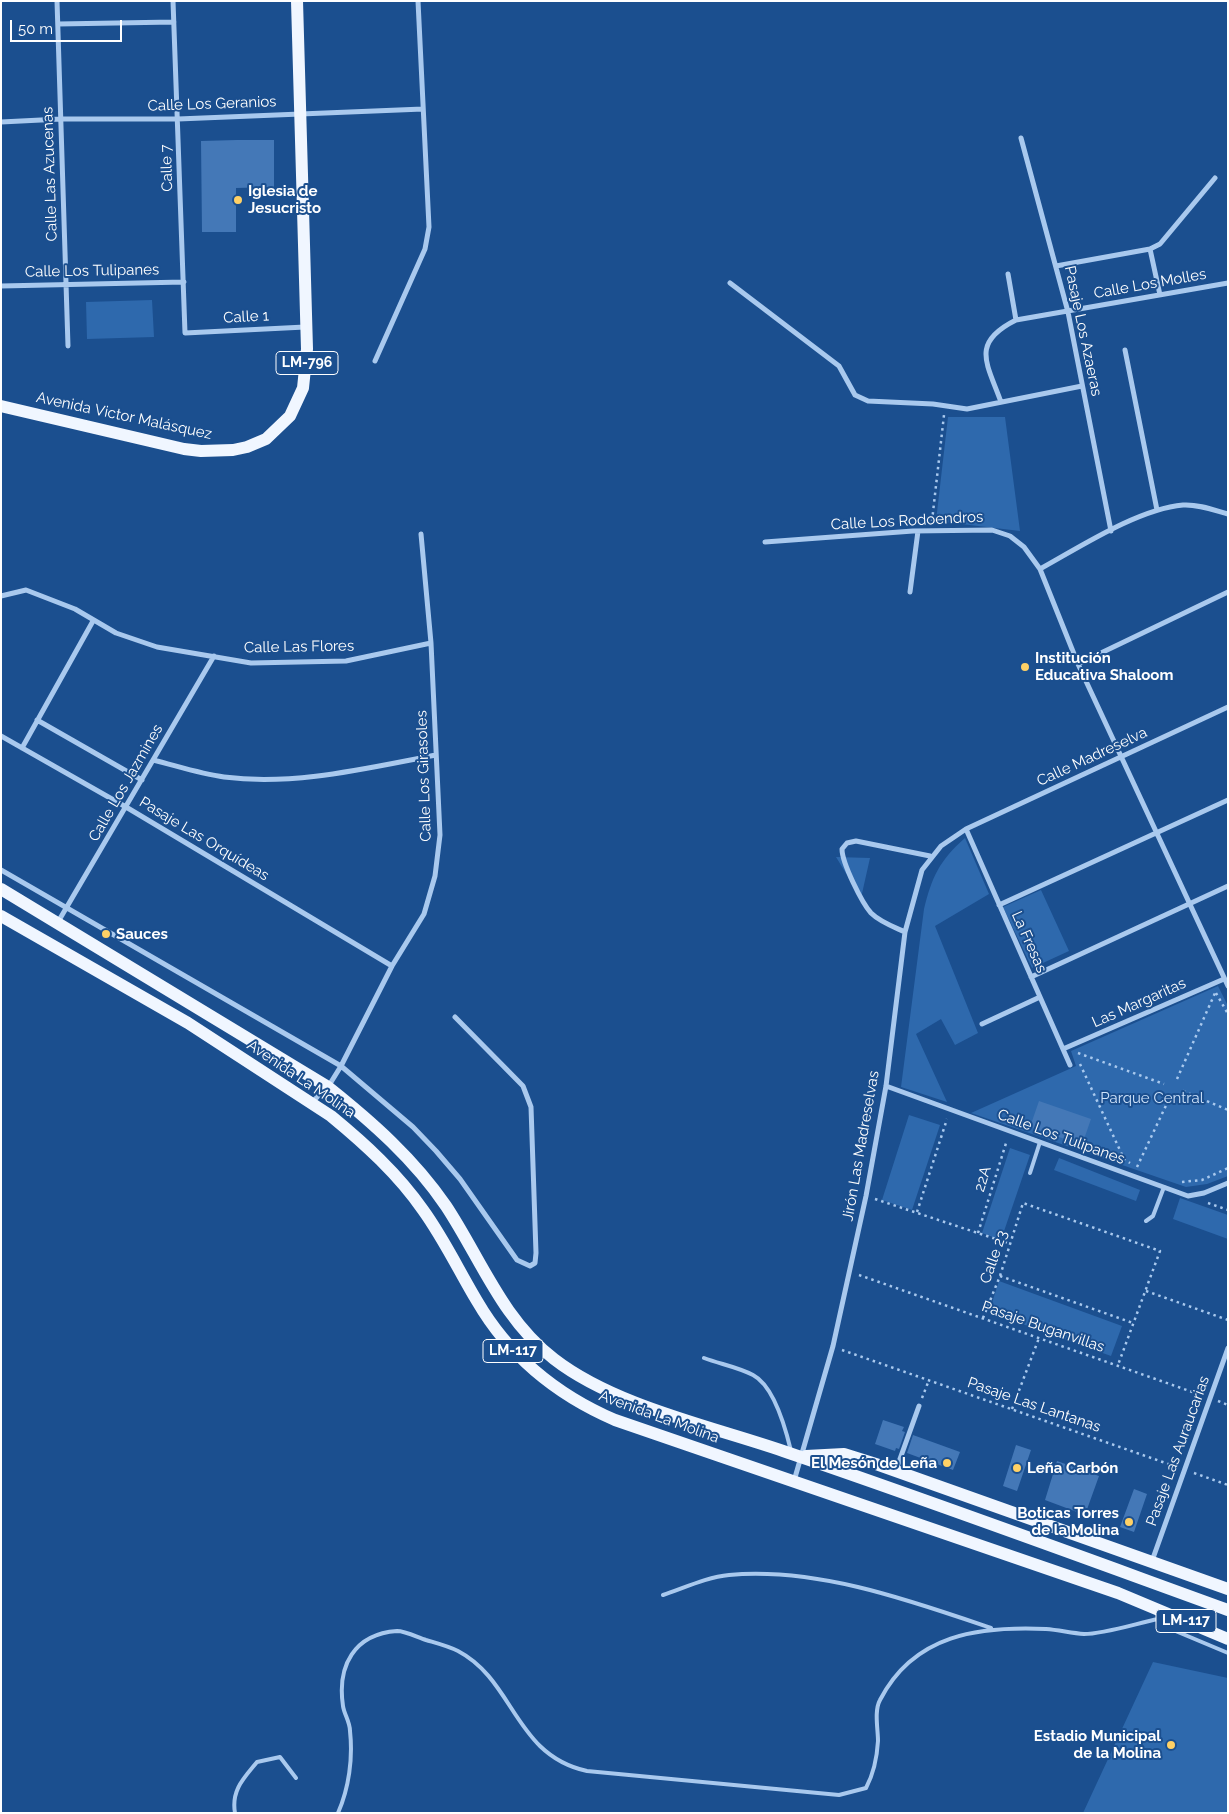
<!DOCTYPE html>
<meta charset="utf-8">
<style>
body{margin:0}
#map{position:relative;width:1229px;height:1814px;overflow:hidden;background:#1b4f8f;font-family:Raleway,sans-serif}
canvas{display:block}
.frame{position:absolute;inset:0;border:2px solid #fff;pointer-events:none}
.scale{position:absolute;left:10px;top:20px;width:112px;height:22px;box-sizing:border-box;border:2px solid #fff;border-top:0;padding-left:6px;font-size:15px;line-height:18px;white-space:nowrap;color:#fff;-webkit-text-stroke:4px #1b4f8f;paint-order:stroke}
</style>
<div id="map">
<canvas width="1229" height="1814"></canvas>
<div class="frame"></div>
<div class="scale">50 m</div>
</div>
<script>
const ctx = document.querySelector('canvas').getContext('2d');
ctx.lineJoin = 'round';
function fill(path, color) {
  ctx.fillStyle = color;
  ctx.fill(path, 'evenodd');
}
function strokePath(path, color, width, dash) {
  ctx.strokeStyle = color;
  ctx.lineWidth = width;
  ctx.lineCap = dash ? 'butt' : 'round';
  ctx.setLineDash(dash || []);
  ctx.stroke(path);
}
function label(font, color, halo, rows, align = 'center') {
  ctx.font = font + ' Raleway,sans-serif';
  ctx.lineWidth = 4;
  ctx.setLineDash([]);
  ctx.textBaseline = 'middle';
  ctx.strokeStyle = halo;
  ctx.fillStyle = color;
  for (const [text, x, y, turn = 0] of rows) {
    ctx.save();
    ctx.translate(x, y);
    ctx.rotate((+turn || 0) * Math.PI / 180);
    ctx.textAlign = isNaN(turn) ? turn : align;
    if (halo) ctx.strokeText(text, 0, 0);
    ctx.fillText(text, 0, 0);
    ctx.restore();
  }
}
fill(new Path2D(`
 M152,300L154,337L87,339L86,302Z
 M948,417H1005L1020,531L936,521Z
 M965,838L989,894L935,926L978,1033L955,1045L941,1019L916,1034L947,1102L901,1087L924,909C932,877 939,861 965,838Z
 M836,857L870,858L861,898Z
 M1041,890L1069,951L1032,968L1003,907Z
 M1218,986L1228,1006V1176L1207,1184L1186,1187L971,1113L1076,1066L1071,1051Z
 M909,1115L940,1125L912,1210L882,1200Z
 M1010,1148L1030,1155L1001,1240L982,1233Z
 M1059,1158L1140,1190L1136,1201L1054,1170Z
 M1180,1198L1228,1215V1239L1173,1219Z
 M999,1281L1122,1326L1111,1356L989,1312Z
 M1153,1662L1228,1678V1813H1083Z`), '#2e69ad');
fill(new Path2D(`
 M237,140H274V187L236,188V232H202L201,141Z
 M1039,1101L1091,1119L1082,1145L1030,1127Z
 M883,1420L904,1427L902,1431L905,1432L899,1449L896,1448L895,1451L875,1444Z
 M913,1435L960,1452L953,1470L907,1453Z
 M1016,1445L1031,1450L1017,1491L1003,1486Z
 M1057,1461L1099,1476L1085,1515L1045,1500Z
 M1134,1489L1147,1494L1134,1532L1120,1527Z`), '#4478b7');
strokePath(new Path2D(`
 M932,521L944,415
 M1216,993L1228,1014
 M1078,1053L1164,1084
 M1080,1064L1124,1159L1130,1163
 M1177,1079L1215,993
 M1183,1091L1228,1110
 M1137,1167L1170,1097
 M1182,1182L1202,1180L1228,1168
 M875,1199L1011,1244
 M1208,1203L1228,1210
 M917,1212L947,1119
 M978,1233L1007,1140
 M859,1275L1201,1395
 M1000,1276L1133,1323
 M1146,1291L1228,1320
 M983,1318L1000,1276L1023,1203L1160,1251L1118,1365
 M842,1350L1177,1467
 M922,1398L929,1380
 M1218,1401L1228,1405
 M1012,1409L1039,1338
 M1194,1473L1228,1485`), '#a9c9ee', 2.5, [2.5, 4]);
strokePath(new Path2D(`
 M1030,1173L1040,1142
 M1146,1221L1153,1216L1164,1187
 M704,1358C720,1364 738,1367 753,1375C774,1386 786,1430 791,1451
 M663,1595C684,1588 707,1577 729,1575C816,1567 909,1600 991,1628
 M1158,1618L1166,1627L1228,1653
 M235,1813C231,1790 244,1778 257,1762L280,1757L296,1778
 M338,1813C349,1788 353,1758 350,1731C350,1722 344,1714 343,1706C337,1666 354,1634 397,1631C405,1631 417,1637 426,1640C436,1643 448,1646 458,1651C515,1681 514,1755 587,1771L839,1795L866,1788C874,1773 877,1758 878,1741C878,1729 874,1711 880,1700C914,1634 979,1626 1046,1629C1059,1630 1071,1633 1084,1634C1104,1634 1138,1623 1158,1619`), '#a9c9ee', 4);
strokePath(new Path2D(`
 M57,1L68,346
 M173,1L185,333L305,327
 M58,24L174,22
 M1,122L61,119H178L423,109
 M1021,138L1068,312L1111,531
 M1150,249L1160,295
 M1056,266L1150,249L1160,244L1215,178
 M1008,274L1016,320
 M730,283L839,366L855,395L868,401L933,404L967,409L1082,386
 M1,286L184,282
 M1125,350L1157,510
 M375,361L425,249L429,227L418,1
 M1001,402C987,363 970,343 1016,320L1228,283
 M765,542L913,531L992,530L1010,536L1024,547L1040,569L1078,664L1228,986
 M1040,569C1080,547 1138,509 1183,505C1198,504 1214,510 1228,514
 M910,592L918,531
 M1,596L26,590L75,609L116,633L157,647L251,663L346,661L431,643
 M1078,664L1228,592
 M37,720L142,780
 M1,736L126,807L392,966
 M22,748L93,621
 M153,760C177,766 201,774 224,777C295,786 367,768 436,755
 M966,829L1070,1065
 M1,870L341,1066L413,1127L436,1151L460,1179L517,1260L530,1266L535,1263L536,1253L531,1107L523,1086L455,1017
 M999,905L1228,800
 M58,922L214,656
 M905,932C894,927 880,922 871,913C862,903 842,863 842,849L847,843L856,841L930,856
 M1031,977L1228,886
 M982,1024L1040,997
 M1063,1049L1224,979
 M886,1086L1188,1196L1204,1193L1228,1183
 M312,1102L328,1087L341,1066L392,966L424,914L435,876L440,835L431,643L421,534
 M896,1470L919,1406
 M794,1481L833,1346L866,1196L886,1086L905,932L922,870L941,846L966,829L1228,707
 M1152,1561L1228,1348`), '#a9c9ee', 5);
strokePath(new Path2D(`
 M1,406L184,449L201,451L233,450L247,447L266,439L290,416L303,388L307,349L297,1
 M1,889L328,1087C372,1122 414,1159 446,1206C481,1259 502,1319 554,1359C616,1407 715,1427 789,1453C936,1503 1082,1557 1228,1610
 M1,916L188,1023L331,1116C365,1144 398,1174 423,1210C444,1239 459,1271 477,1301C509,1356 557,1395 615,1420L1118,1593L1228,1639
 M806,1456L844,1454L879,1465L1228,1589`), '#f0f6ff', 12);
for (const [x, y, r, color] of [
 [238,200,5,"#ffd166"],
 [1025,667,5,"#ffd166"],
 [106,934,5,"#ffd166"],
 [947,1463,5,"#ffd166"],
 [1017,1468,5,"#ffd166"],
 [1129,1522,5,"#ffd166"],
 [1171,1745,5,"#ffd166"]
]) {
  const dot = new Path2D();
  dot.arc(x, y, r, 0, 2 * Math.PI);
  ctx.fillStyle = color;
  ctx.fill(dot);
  strokePath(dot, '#1b4f8f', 2);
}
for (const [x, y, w] of [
 [307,363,62],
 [513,1351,60],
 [1186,1621,60]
]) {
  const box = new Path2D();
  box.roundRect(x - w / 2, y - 11.5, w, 23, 4);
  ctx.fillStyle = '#1b4f8f';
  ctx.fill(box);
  strokePath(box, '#fff', 1);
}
label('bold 14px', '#fff', null, [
 ["LM-796",307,363],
 ["LM-117",513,1351],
 ["LM-117",1186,1621]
]);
label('15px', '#fff', '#1b4f8f', [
 ["Calle Los Geranios",212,104,-2],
 ["Calle 7",167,168,-92],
 ["Calle Las Azucenas",50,174,-92],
 ["Calle Los Tulipanes",92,271,-1],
 ["Calle Los Molles",1150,284,-10],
 ["Calle 1",246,317,-3],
 ["Pasaje Los Azaeras",1083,331,78],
 ["Avenida Victor Malásquez",124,416,12],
 ["Calle Los Rodoendros",907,521,-3],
 ["Calle Las Flores",299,647,-1],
 ["Calle Madreselva",1092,757,-25],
 ["Calle Los Girasoles",424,776,-92],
 ["Calle Los Jazmines",126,783,-60],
 ["Pasaje Las Orquídeas",204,839,31],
 ["La Fresas",1029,942,66],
 ["Las Margaritas",1139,1003,-24],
 ["Avenida La Molina",301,1079,34],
 ["Calle Los Tulipanes",1061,1137,20],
 ["Jirón Las Madreselvas",861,1146,-80],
 ["22A",983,1179,-73],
 ["Calle 23",994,1257,-71],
 ["Pasaje Buganvillas",1043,1327,19],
 ["Pasaje Las Lantanas",1034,1405,19],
 ["Avenida La Molina",659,1417,20],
 ["Pasaje Las Auraucarias",1178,1451,-70]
]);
label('bold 15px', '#fff', '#1b4f8f', [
 ["Iglesia de",248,191],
 ["Jesucristo",248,208],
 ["Institución",1035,658],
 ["Educativa Shaloom",1035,675],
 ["Sauces",116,934],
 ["El Mesón de Leña",937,1463,"right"],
 ["Leña Carbón",1027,1468],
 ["Boticas Torres",1119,1513,"right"],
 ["de la Molina",1119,1530,"right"],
 ["Estadio Municipal",1161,1736,"right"],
 ["de la Molina",1161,1753,"right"]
], 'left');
label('15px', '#cfe3fa', '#1b4f8f', [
 ["Parque Central",1152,1098]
]);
</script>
